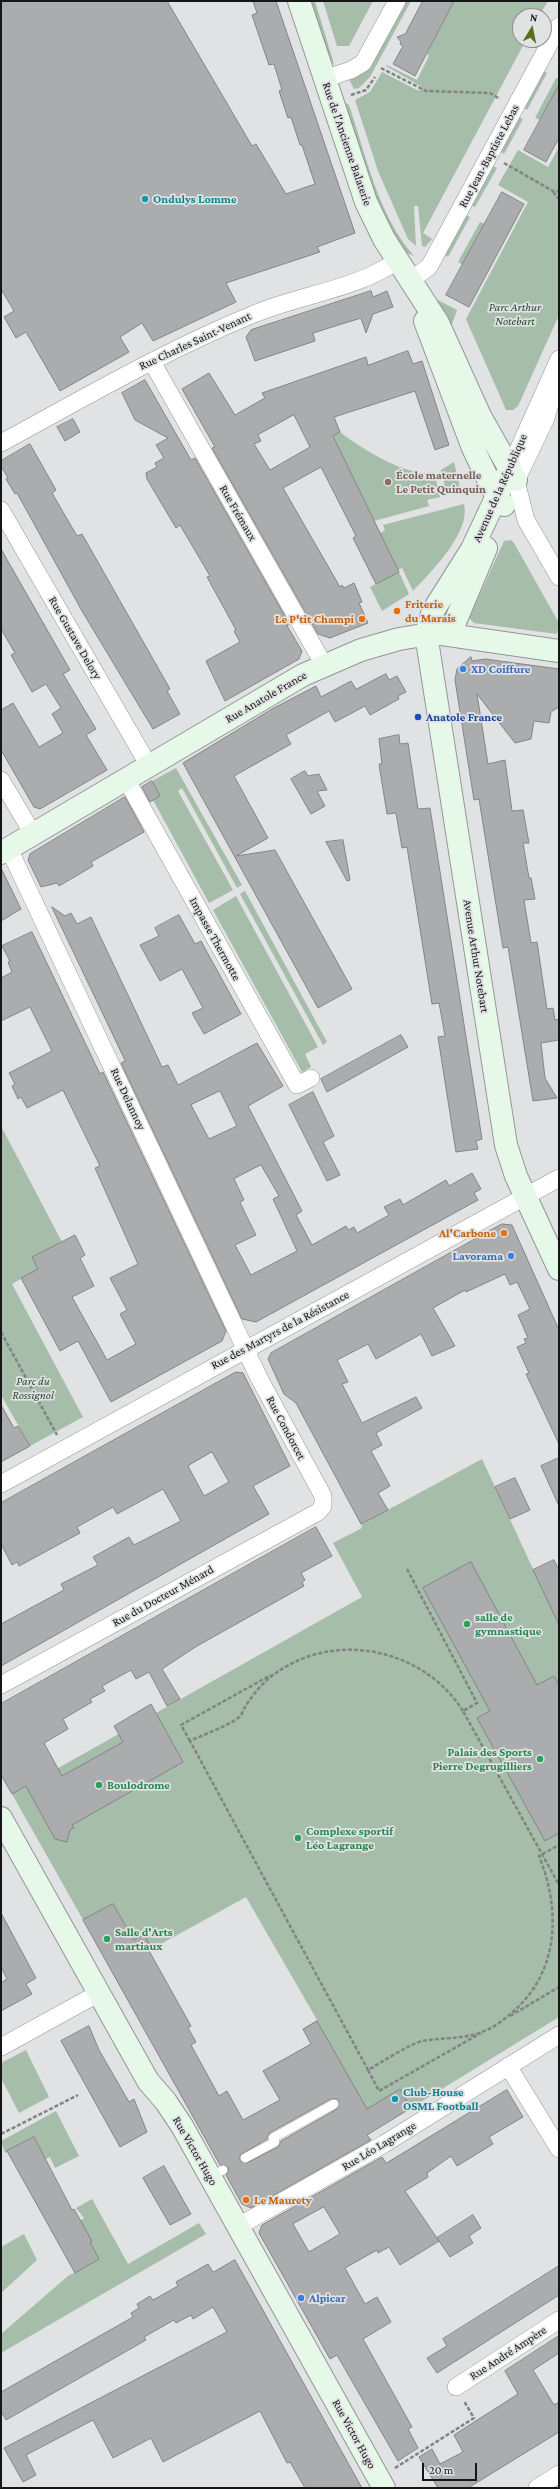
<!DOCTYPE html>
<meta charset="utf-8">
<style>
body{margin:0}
#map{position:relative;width:560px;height:2489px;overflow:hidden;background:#e0e2e4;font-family:"Crimson Pro",serif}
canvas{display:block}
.frame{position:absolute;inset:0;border:2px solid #161617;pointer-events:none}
.north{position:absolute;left:512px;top:8px;width:40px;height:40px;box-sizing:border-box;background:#e0e2e4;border:1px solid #8f9092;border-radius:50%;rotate:10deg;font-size:11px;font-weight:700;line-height:16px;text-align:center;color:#161617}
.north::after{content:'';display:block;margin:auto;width:14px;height:18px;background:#5a6f1e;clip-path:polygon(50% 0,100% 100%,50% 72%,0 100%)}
.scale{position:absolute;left:422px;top:2463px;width:55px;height:18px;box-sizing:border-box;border:2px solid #161617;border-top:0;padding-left:5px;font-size:12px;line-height:14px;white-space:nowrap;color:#161617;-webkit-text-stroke:3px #e0e2e4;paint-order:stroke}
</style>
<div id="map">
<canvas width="560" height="2489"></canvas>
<div class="frame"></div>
<div class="north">N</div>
<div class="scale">20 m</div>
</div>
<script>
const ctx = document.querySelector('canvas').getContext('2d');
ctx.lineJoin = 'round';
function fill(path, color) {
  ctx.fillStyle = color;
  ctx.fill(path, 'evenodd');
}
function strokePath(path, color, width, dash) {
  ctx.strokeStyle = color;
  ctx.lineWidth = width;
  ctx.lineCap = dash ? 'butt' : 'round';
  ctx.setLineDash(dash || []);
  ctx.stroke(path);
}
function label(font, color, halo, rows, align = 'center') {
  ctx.font = font + ' "Crimson Pro",serif';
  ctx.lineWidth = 3.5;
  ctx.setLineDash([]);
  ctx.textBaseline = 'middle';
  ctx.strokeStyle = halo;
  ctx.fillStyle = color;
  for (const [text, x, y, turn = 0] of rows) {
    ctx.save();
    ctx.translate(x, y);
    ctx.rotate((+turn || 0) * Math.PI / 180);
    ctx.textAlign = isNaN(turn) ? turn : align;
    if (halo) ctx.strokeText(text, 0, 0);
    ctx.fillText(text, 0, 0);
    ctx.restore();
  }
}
fill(new Path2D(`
 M309,1H315L334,64L329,60Z
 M323,1H373L349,46H337Z
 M403,1H411L370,77L359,88L354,89L349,79Z
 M454,1H548L539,16H520V40H526L423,233L432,239L425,247L422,246L418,206H414L416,246L408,239L378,171L355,100L370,92L382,72L419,91L422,87L386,66L387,65L417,80L429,56L427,54Z
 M541,70L547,73L527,110L522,107Z
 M556,78L559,79V85L540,120L535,118Z
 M341,100L349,105C366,155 378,215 414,256L404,252L380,211Z
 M517,116L523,119L504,154L498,150Z
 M559,147V315L518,406L513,410H506L466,319L528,202L498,185L518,150L548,167Z
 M491,165L497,168L475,207L469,204Z
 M464,214L470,217L448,257L443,253Z
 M480,222L485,224L463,265L458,262Z
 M430,296L457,310L449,333Z
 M340,432C359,447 409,479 434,472L440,497L427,500L429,506L374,521L333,436Z
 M454,462L461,492L447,495L441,470Z
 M464,504C471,532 432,571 413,591L402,568L398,570L380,533L385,530L383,525Z
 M511,540L514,543L559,623L557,634L474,623L469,618L504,541Z
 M399,572L409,594L382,611L370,587Z
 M176,768L242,885L237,888L182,788L178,791L233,890L209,903L153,800L160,796L152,781Z
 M245,891L327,1042L323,1045L240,894Z
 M236,896L318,1047L305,1054L311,1067L302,1072L213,910Z
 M1,1126L62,1242L32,1257L38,1269L12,1284L83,1417L30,1446L1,1395Z
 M482,1459L559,1625V2017L367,2135L335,2088L303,2029L317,2020L246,1897L112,1971L12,1794L362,1597L333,1543L362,1528L361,1525L371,1519Z
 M26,2050L49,2097L19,2113L1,2078V2063Z
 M56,2111L79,2156L55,2168L50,2157L44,2160L34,2137L5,2153L1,2141Z
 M92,2199L128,2264L199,2223L206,2234L1,2353V2334L68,2276L99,2259L90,2242L92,2240H89L78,2222L84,2218L76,2208Z
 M24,2234L37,2260L1,2293V2247Z`), '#a5bda9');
const building = new Path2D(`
 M1,1H167L252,146L256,144L286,194L315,184L302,145H300L291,117L288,118L279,91L282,90L274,64L269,65L252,15L257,13L253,1H276L355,233L317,247L320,252L226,283L236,302L153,341L142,323L120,337L129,352L60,391L26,332L16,338L4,317L14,311L1,289Z
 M423,1H454L415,76L393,64L403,46L400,44L401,42L397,37L405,34Z
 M559,85V138L546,162L524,150Z
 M502,192L524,204L469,307L446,295Z
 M371,291L373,297L387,291L393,307L373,314L366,333L361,318L313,333L315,341L255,361L246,337L251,330Z
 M408,351L413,364L422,361L449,445L435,450L415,391L334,417L340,432L333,436L399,572L376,584L353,538L356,536L321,467L283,488L340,587L342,585L344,588L354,583L362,602L359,603L368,623L330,638L318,634L212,448L215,447L182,389L209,373L235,415L265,398L262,393L366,357L368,365ZM294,415L310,447L270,470L254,444L261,441L258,435Z
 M145,380L191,460L195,458L290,625L286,624L302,651L299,659L225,701L206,661L240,642L234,631L236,630L207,577L210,576L180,525L176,528L147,479L146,473L157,467L155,463L164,458L156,445L168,438L135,420L122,393Z
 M73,419L80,432L65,441L57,427Z
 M30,444L56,490L52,493L77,536L82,534L170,689L167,691L180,714L153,729L82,611L17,493L15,494L6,479L8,478L1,466V461Z
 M1,549L70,670L63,674L96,729L86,735L107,770L40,809L34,807L1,750V710L13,703L39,747L63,733L52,714L61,708L46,684L32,692L11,655L15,653L1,629Z
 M471,657L472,661L485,659L559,669V707L551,712L549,723L534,721L531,739L515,743L477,694L488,764L505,760L512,811L523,810L529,843H523L529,878H531L535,899L524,900L531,943L537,942L547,1009L553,1008L555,1020L559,1019V1040L541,1043L545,1078L557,1098L533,1101L508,947L503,948L479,799L474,800L455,680L457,669Z
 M386,674L389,680L397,676L406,692L398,696L399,699L370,715L365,706L335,722L329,711L286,735L291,744L234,776L268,838L236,856L275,850L352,989L318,1008L183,763L272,709L316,686L321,697L351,681L356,689Z
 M399,735L400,744L408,743L418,809L430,808L482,1139L476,1141L478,1149L456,1152L438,1037L445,1036L442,1019L439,1003L432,1004L407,847L402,848L396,813L387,814L379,764H382L379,739Z
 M305,771L308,776L319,774L327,790L317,791L325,806L311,814L291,779Z
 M152,781L160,796L150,802L142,787Z
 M125,797L144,832L91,862L93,866L59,886L57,883L41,887L28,860L30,854Z
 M343,840L350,880L347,881L326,842Z
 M1,868L21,909L1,921Z
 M52,907L65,916L71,913L77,924L91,917L162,1067L168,1065L178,1085L257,1043L283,1086L248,1106L302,1211L296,1215L312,1245L346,1226L348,1230L354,1227L357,1233L389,1215L384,1207L400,1199L403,1205L446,1180L449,1186L472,1173L481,1189L474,1193L478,1200L256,1322L242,1319L121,1063L125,1061ZM220,1091L237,1126L209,1139L191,1105ZM261,1165L279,1196L273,1199L297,1251L251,1275L235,1245L256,1235L245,1213L240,1202L244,1200L234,1179Z
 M179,915L195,944L201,941L241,1014L204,1034L192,1013L203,1008L182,969L160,981L140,945L159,936L155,928Z
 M32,932L100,1074L103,1072L226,1331L222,1341L111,1402L78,1341L60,1351L21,1278L38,1269L32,1257L75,1235L85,1255L80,1258L94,1286L72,1297L107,1360L136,1344L120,1314L127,1310L110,1278L138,1264L95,1168L100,1166L63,1090L27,1108L21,1097L18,1099L12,1086L15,1084L9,1073L52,1051L30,1007L1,1021V978L12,972L8,962L10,961L2,946Z
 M401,1035L408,1047L327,1092L321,1079Z
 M313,1092L334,1136L323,1142L340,1175L327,1181L289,1105Z
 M502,1224L512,1225L559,1330V1444L526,1374L529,1373L517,1347L526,1343L524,1339L528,1338L518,1315L530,1309L517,1282L510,1285L505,1274L466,1292L465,1290L433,1308L455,1346L432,1356L421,1334L376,1359L368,1344L337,1360L348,1382L342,1384L362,1423L416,1397L422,1408L376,1433L382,1445L371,1451L390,1486L378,1493L388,1510L361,1524L296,1403L284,1394L268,1359L271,1353Z
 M236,1372L243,1373L290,1466L253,1486L269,1514L1,1666V1624L64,1590L61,1584L98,1565L93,1557L129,1537L134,1545L181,1521L163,1489L117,1514L113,1507L77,1527L80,1533L19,1566L17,1562L12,1565L1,1544V1503ZM212,1452L229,1482L204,1496L188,1466Z
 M1,1405L14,1428L18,1426L30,1446L1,1462Z
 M559,1458V1506L541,1466Z
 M515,1478L530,1510L510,1519L495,1487Z
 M316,1527L332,1556L301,1573L305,1580L302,1582L304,1586L197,1646L162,1669L180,1699L167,1706L149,1672L136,1679L131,1670L102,1686L105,1691L90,1699L92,1702L63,1719L68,1729L44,1743L62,1776L123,1742L114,1726L151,1704L183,1762L72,1825L74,1828L70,1830L67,1842L55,1839L26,1786L12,1794L1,1775V1704Z
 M554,1560L559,1570V1625L533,1570Z
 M471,1562L537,1685L554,1676L559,1685V1833L545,1841L477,1718L490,1711L423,1588Z
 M113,1904L134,1940L144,1934L151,1948L148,1949L191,2026L188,2028L196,2042L191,2045L219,2096L227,2091L243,2120L280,2100L263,2071L311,2044L303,2029L317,2021L367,2109L400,2089L411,2108L367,2135L371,2140L251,2208L242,2204L226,2175L229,2171L228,2167L220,2165L83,1920ZM331,2099H337L339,2101L337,2109L281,2141L278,2147L247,2163L240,2161V2155L267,2139L270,2133Z
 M1,1913L36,1978L26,1984L32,1994L1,2011V1983L7,1979L1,1967Z
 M89,2026L99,2050L129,2102L134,2099L147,2132L120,2147L61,2041Z
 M507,2090L523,2117L489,2137L493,2144L457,2166L451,2156L427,2173L428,2177L405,2191L439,2241L400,2265L389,2247L378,2253L377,2250L345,2268L365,2304L377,2297L391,2322L363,2339L412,2427L408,2429L418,2448L398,2461L337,2355L330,2359L259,2233L262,2225L382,2157L386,2163ZM324,2207L340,2234L309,2252L293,2224Z
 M34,2137L72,2210L74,2209L92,2241L90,2242L99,2259L75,2273L7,2151Z
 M164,2166L191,2214L170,2225L143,2178Z
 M473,2215L481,2228L469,2236L473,2243L450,2257L437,2238Z
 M235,2260L362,2488H305L290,2462L287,2463L260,2411L163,2462L151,2438L113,2458L93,2420L26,2455L36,2475L23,2482L4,2448L227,2332L213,2307L193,2319L191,2315L176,2323L174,2320L144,2337L146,2340L6,2420L1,2411V2392L133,2317L131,2313L139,2308L137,2304L150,2296L153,2300L178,2286L176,2282L208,2264L213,2272Z
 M559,2266V2295L437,2373L427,2358L447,2346L443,2339Z
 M559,2336V2353L533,2370L554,2405L559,2402V2432L468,2488H438L419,2457L432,2449L440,2464L463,2452L454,2435L518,2394L505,2371Z`);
fill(building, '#abacae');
strokePath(building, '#838486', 1);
const lane = new Path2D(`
 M245,2158L275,2142L273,2138L334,2104
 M210,2177L223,2170`);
const street = new Path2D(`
 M324,79L351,70L363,63L397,1
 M411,280L429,267L559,26
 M152,362L324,665
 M559,373L546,418L516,481L526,520L559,577
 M1,443C84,398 166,350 254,314C299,295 358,289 398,260
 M510,468L559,359
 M1,510L149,766
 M126,779L297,1085L311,1078
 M1,780L33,834
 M1,1484L559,1178
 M1,1685L318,1512L323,1506V1496L259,1378L9,849
 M1,2047L99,1993
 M508,2066L559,2149
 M237,2227L384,2144L559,2035
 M456,2387L559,2320
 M537,2488L559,2474`);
const secondary = new Path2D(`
 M299,1L366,202L384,239L438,323L480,416L516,480
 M425,321L473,448L497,498L504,505
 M510,468L472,549L433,611L426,634L506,1145L516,1176L559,1269
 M450,634L486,548
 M1,853L303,675L361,650L399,639L435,633L559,651
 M1,1818L148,2081L166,2102L182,2126L384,2488`);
strokePath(lane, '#939496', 10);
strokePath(street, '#939496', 18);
strokePath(secondary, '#939496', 24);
strokePath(new Path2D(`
 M381,68L426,91L490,93L500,99
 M351,95L366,90L375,77
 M504,163L553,191H559
 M553,192L559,199
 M1,1332L57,1435
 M407,1569L477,1703L463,1711L559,1885
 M463,1711C424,1649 336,1630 276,1673C264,1681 253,1694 245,1707C243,1710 242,1715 239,1717C231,1725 202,1735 190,1741L368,2070C382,2062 408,2045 422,2041C443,2037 464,2040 484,2031C496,2027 507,2017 516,2009C560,1968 560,1908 539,1856L559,1845
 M190,1741L181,1725L271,1675
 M510,2016L559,1987
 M368,2070L379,2091L481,2033
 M1,2134L78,2095
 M395,2468L474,2418L464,2401`), '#828385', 2.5, [4, 2]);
strokePath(lane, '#fff', 9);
strokePath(street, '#fff', 17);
strokePath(secondary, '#e6f8e8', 22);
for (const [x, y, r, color] of [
 [145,199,4,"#0f9aa8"],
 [388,482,4,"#8d6e63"],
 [397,611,4,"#e8710a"],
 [362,619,4,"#e8710a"],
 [463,669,4,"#3f7fe0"],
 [418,717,4,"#1a4fb4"],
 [504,1233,4,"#e8710a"],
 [511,1256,4,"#3f7fe0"],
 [467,1624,4,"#2e9e5b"],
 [540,1759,4,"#2e9e5b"],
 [99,1785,4,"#2e9e5b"],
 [298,1838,4,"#2e9e5b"],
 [107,1939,4,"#2e9e5b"],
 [395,2099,4,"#0f9aa8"],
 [246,2200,4,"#e8710a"],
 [301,2298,4,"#3f7fe0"]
]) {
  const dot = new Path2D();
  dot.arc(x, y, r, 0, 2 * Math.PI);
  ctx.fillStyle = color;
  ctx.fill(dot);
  strokePath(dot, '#e0e2e4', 1.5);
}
label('12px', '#161617', '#e0e2e4', [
 ["Rue de l'Ancienne Balaterie",347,144,71],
 ["Rue Jean-Baptiste Lebas",489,156,-62],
 ["Rue Charles Saint-Venant",195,341,-25],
 ["Avenue de la République",500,488,-66],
 ["Rue Frémaux",238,513,60],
 ["Rue Gustave Delory",75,638,60],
 ["Rue Anatole France",266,697,-30],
 ["Impasse Thermotte",215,939,61],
 ["Avenue Arthur Notebart",476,956,81],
 ["Rue Delannoy",128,1099,65],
 ["Rue des Martyrs de la Résistance",280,1330,-28],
 ["Rue Condorcet",286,1428,62],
 ["Rue du Docteur Ménard",163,1596,-29],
 ["Rue Léo Lagrange",379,2146,-31],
 ["Rue Victor Hugo",195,2151,60],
 ["Rue André Ampère",508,2353,-33],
 ["Rue Victor Hugo",354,2434,61]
]);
label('bold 12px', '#0d838f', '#e0e2e4', [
 ["Ondulys Lomme",153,199],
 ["Club-House",403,2092],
 ["OSML Football",403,2106]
], 'left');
label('italic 12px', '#234d2e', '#e0e2e4', [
 ["Parc Arthur",515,307],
 ["Notebart",515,321],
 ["Parc du",33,1381],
 ["Rossignol",33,1395]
]);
label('bold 12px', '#785e54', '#e0e2e4', [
 ["École maternelle",396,475],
 ["Le Petit Quinquin",396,489]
], 'left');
label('bold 12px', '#c56008', '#e0e2e4', [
 ["Friterie",405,604],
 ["du Marais",405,618],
 ["Le P'tit Champi",354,619,"right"],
 ["Al'Carbone",496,1233,"right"],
 ["Le Maurety",254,2200]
], 'left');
label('bold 12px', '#366cbe', '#e0e2e4', [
 ["XD Coiffure",471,669],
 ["Lavorama",503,1256,"right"],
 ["Alpicar",309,2298]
], 'left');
label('bold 12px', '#164399', '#e0e2e4', [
 ["Anatole France",426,717]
], 'left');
label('bold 12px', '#27864d', '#e0e2e4', [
 ["salle de",475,1617],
 ["gymnastique",475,1631],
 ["Palais des Sports",532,1752,"right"],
 ["Pierre Degrugilliers",532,1766,"right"],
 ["Boulodrome",107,1785],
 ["Complexe sportif",306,1831],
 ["Léo Lagrange",306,1845],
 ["Salle d'Arts",115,1932],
 ["martiaux",115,1946]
], 'left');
</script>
